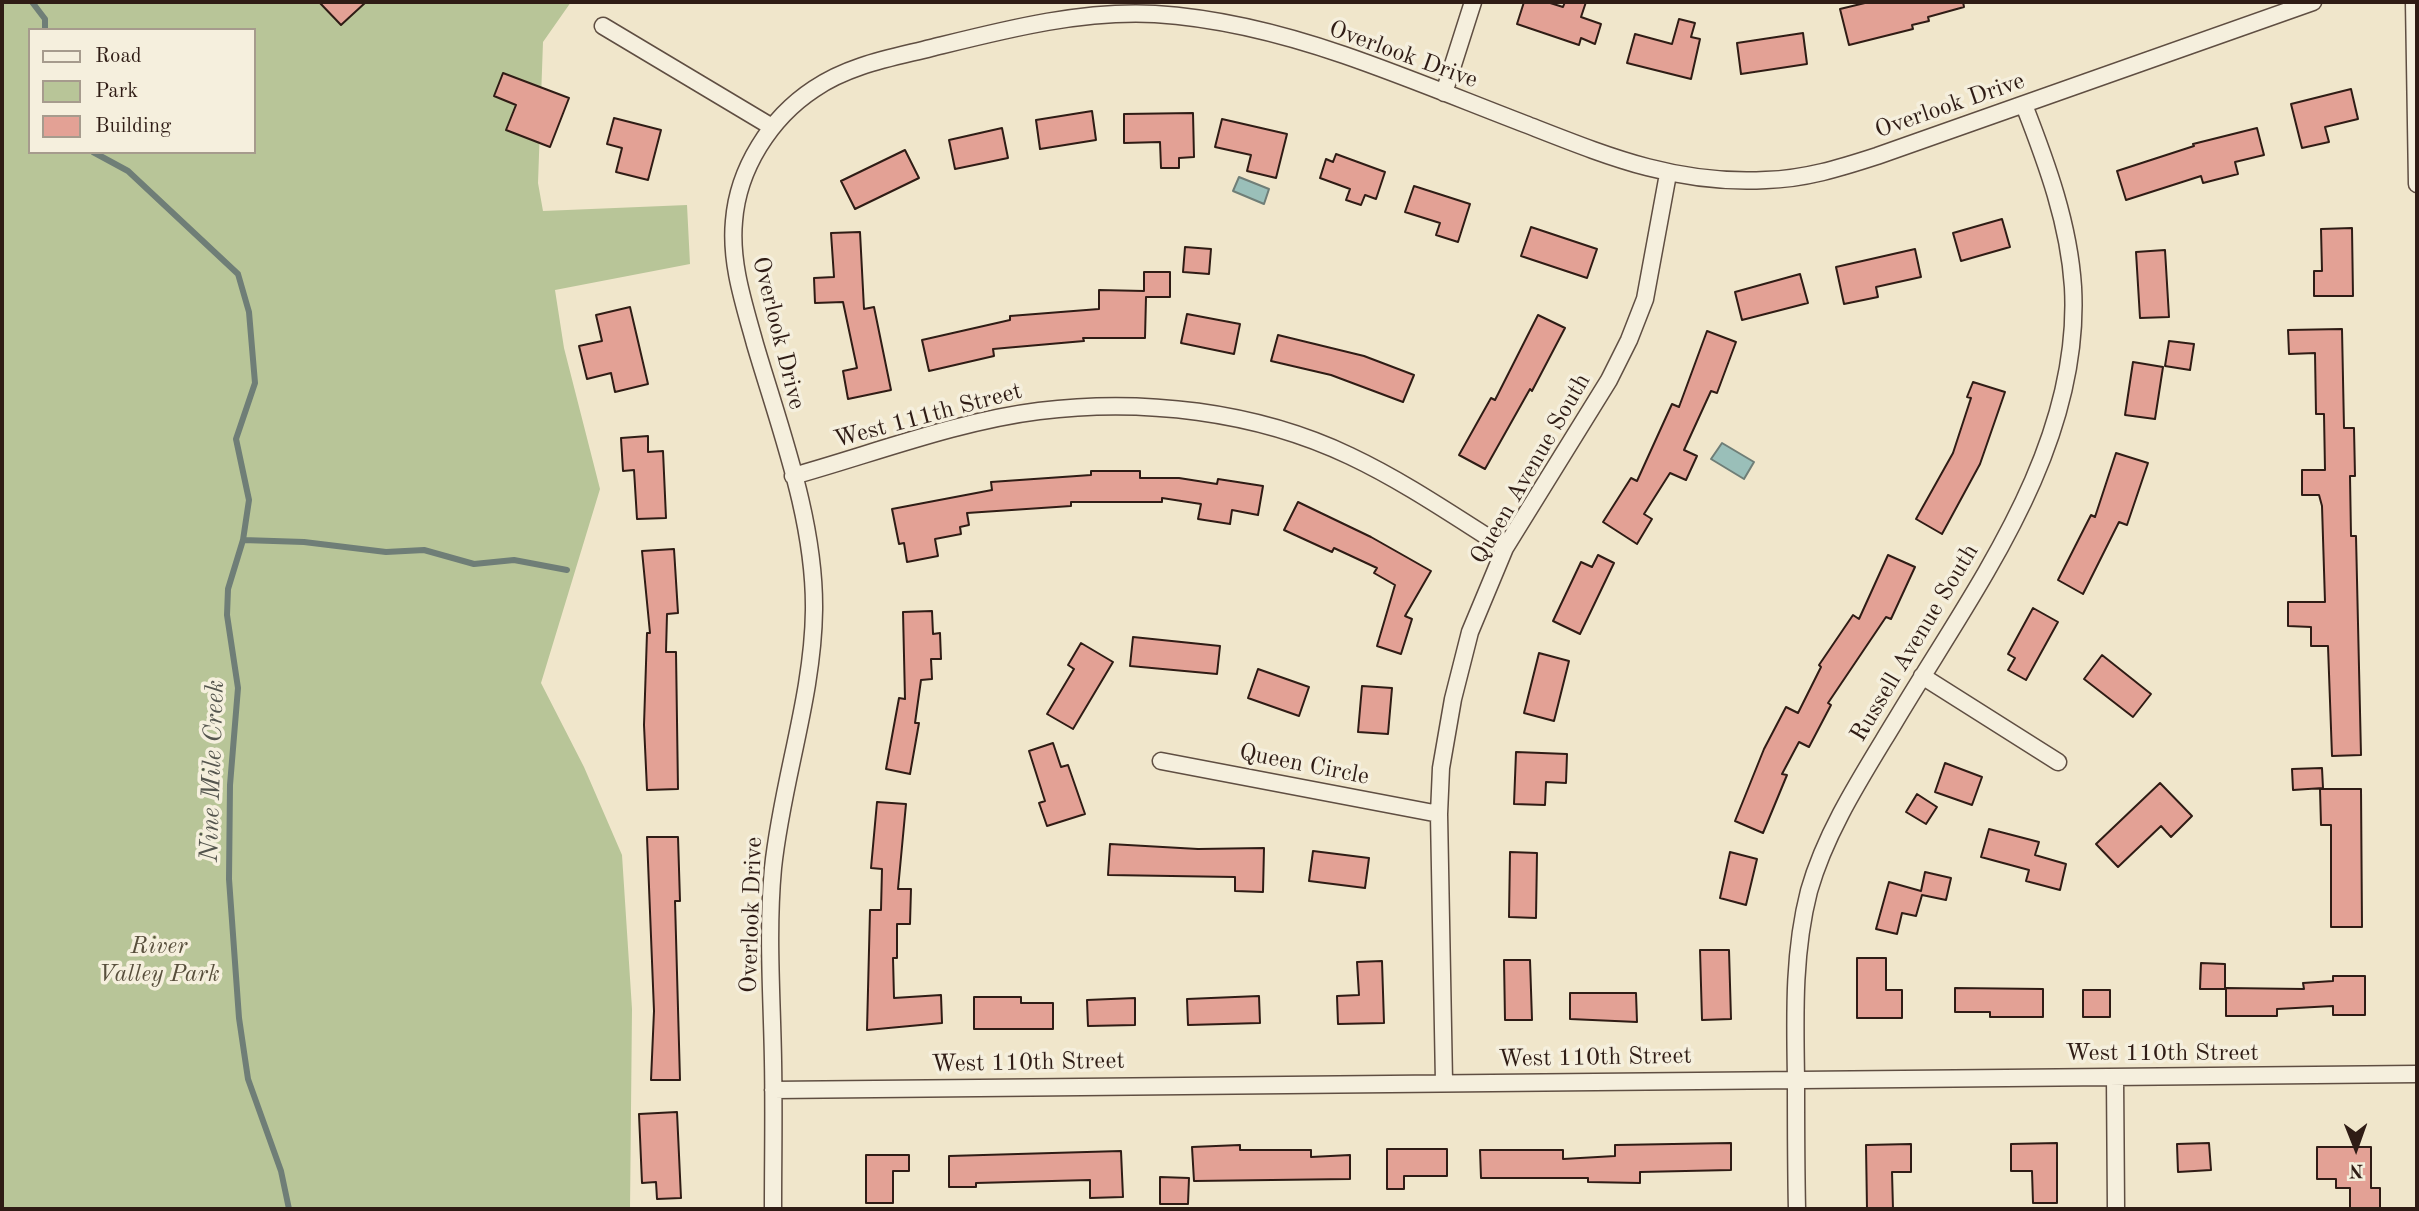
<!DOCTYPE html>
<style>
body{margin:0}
#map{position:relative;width:2419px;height:1211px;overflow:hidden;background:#f0e6cb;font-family:"Old Standard TT",serif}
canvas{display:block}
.frame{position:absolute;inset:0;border:4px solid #2f1c15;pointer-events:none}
.legend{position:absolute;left:28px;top:28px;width:228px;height:126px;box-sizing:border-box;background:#f5efdd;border:2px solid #a69b8d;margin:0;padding:9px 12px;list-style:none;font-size:21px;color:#2f1c15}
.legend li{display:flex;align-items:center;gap:14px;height:35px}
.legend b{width:35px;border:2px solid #a69b8d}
.north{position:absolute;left:2321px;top:1113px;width:70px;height:70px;-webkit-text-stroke:5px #f5efdd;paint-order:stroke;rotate:179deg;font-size:19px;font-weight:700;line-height:28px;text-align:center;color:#2f1c15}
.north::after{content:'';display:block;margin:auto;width:24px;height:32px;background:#2f1c15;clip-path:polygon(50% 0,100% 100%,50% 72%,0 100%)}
</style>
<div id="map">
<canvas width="2419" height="1211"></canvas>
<div class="frame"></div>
<ul class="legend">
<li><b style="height:9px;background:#f5efdd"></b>Road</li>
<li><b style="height:19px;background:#b8c598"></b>Park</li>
<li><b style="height:19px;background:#e3a195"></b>Building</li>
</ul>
<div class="north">N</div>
</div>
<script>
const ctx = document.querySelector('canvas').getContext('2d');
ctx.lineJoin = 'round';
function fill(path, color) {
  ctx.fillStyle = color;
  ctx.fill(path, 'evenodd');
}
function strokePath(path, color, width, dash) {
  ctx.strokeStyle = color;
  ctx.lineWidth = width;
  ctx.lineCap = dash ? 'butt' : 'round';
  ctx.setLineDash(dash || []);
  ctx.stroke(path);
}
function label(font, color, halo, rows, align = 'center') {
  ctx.font = font + ' "Old Standard TT",serif';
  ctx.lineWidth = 7;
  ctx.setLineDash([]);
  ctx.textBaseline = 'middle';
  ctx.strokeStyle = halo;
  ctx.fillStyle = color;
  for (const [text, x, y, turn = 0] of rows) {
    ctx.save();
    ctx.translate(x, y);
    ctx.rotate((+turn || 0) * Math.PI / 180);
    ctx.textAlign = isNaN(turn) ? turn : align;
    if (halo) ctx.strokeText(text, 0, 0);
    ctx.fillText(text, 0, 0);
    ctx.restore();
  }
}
fill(new Path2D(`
 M2,2H571L543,42L538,183L543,211L687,205L690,264L555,290L564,348L600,489L541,683L584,767L622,855L632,1009L630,1209H2ZM30,30H254V152H30Z`), '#b8c598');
const water = new Path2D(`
 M1239,177L1269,189L1264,204L1233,191Z
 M1722,443L1754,462L1744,479L1711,459Z`);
fill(water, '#9abfb9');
strokePath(water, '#6f7e77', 2);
strokePath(new Path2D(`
 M32,2L45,19V30
 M93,152L128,171L238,274L249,312L255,383L236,439L249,500L243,540L228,589L227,615L238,688L230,785L229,879L239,1018L248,1079L281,1171L289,1209
 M243,540L304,542L386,552L424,550L474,564L514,560L567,570`), '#6f7e77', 6);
const building = new Path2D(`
 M319,2H366L341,25Z
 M1524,2H1547L1563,7L1565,2H1586L1581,17L1601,24L1595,44L1581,38L1579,45L1517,24Z
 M1869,2H1963L1964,7L1928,17L1929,21L1912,25L1913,29L1849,45L1840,9Z
 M1679,19L1695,23L1691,37L1700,39L1691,79L1627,63L1635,34L1672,44Z
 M1803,33L1807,64L1741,74L1737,43Z
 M503,73L569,98L550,147L506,130L516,105L494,96Z
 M2351,89L2358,119L2325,127L2329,142L2302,148L2291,104Z
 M1092,111L1096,140L1040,149L1036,120Z
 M1193,113L1194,157L1179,158V168H1161L1160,142L1124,143V114Z
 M614,118L661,130L648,180L616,172L622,148L607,144Z
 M1222,119L1287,134L1276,178L1247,171L1251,155L1215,147Z
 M1002,128L1008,158L955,169L949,140Z
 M2257,128L2264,155L2235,162L2238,174L2203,183L2201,176L2126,200L2117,171L2194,146L2193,144Z
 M905,150L919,178L855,209L841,181Z
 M1336,154L1385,172L1376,199L1365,195L1361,205L1346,200L1350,189L1320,178L1326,159L1333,162Z
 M1414,186L1470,204L1458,242L1436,235L1440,223L1405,212Z
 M2002,219L2010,247L1961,261L1953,233Z
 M1531,227L1597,249L1587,278L1521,256Z
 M2352,228L2353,296H2314V271H2322L2321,229Z
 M860,232L864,309L874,307L891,390L848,399L843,371L857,368L843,302L815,303L814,278L834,277L831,233Z
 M1185,247L1211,249L1209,274L1183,272Z
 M1915,249L1921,277L1876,287L1878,297L1844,304L1836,267Z
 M2165,250L2169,317L2140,318L2136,252Z
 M1144,272H1170V297H1146L1145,338H1083L1084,341L993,349L994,356L929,371L922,340L1010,320V316L1099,309V290L1144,291Z
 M1800,274L1808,303L1742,320L1735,292Z
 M630,307L648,384L615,392L611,373L587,379L579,346L602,341L596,315Z
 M1187,314L1240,324L1234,354L1181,343Z
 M1538,315L1565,328L1532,391L1530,389L1485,469L1459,455L1491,398L1495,400Z
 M2342,329L2344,428H2354L2355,476H2350L2351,536H2356L2361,755L2332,756L2328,646H2311V627L2288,626V602H2325L2322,506L2319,495H2302V470H2325L2324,414H2316L2315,353L2289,354L2288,330Z
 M1707,331L1736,342L1717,393L1711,391L1684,450L1697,456L1686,480L1670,473L1644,514L1652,519L1637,544L1603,522L1631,478L1637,481L1672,404L1679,407Z
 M1278,335L1364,356L1414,375L1403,402L1331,375L1271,361Z
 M2169,341L2194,344L2190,370L2165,366Z
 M2133,362L2163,367L2155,419L2125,415Z
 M1973,382L2005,392L1980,464L1942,534L1916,519L1953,453L1971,398L1967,397Z
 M648,436V452L663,451L666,518L637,519L634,470L623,471L621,438Z
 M2116,453L2148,463L2127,525L2119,522L2083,594L2058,580L2091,515L2095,517Z
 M1091,471H1140V478H1179L1217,484L1218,479L1263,486L1258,515L1232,510L1230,524L1198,519L1201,504L1162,498V502H1071V506L967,513L969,525L960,527L961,534L935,539L938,556L907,562L904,543L899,544L892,509L992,490L991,482L1091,475Z
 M1298,502L1371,537L1431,571L1405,616L1412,619L1401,654L1377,646L1395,585L1374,573L1377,568L1334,548L1332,552L1284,530Z
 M674,549L678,613L667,614L666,652H676L678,789L647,790L644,725L647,633H650L642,551Z
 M1598,555L1614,563L1580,634L1553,621L1581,562L1592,567Z
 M1888,555L1915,567L1891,619L1886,617L1828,703L1831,705L1809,747L1799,742L1782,774L1787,775L1763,833L1735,821L1764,749L1786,707L1798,713L1821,667L1819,665L1853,615L1859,619Z
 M2033,608L2058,622L2026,680L2008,670L2015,658L2008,654Z
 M932,611L933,634L940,633L941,659H931L932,679L921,680L915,723H919L910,774L886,769L899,698L905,699L903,612Z
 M1133,637L1220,646L1217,674L1130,666Z
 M1081,643L1113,662L1073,729L1047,714L1074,669L1068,665Z
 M1539,653L1569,661L1554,721L1524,713Z
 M2102,655L2151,694L2133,717L2084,679Z
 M1258,669L1309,687L1299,716L1248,698Z
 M1362,686L1392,688L1388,734L1358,732Z
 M1053,743L1061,767L1068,765L1085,814L1047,826L1039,803L1045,801L1029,751Z
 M1516,752L1567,754L1566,783L1546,782L1545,805L1514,804Z
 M1945,763L1982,777L1972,805L1935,792Z
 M2322,768L2323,788L2293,790L2292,769Z
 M2160,783L2192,816L2171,837L2161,826L2118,867L2096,844Z
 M2320,789H2361L2362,927H2331V825H2321Z
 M1917,794L1937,807L1926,824L1906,812Z
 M877,802L906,804L898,889H911L910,924H897V958H893L894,998L941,995L942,1023L867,1030L870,910H881L882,869L871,868Z
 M1989,829L2039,842L2035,855L2066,864L2060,890L2026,881L2029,870L1981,857Z
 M647,837H678L680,901H675L680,1080H651L654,1011Z
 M1110,844L1198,849L1264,848L1263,892L1235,891V877L1108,875Z
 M1313,851L1369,858L1365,888L1309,881Z
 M1510,852L1537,853L1536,918L1509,917Z
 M1730,852L1757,859L1746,905L1720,898Z
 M1925,872L1951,878L1946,900L1922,895L1916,916L1902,913L1897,934L1876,929L1889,882L1921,891Z
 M1700,950H1729L1731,1019L1702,1020Z
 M1857,958H1886V990H1902V1018H1857Z
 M1504,960H1530L1532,1020H1505Z
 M1382,961L1384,1023L1338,1024L1337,996L1359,995L1357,962Z
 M2201,963L2225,964V989H2200Z
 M2333,976H2365V1015H2333V1006L2277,1009V1016H2226V988L2304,989L2303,983L2333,981Z
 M1955,988L2043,989V1017H1990V1012H1955Z
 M2083,990H2110V1017H2083Z
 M1570,993H1636L1637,1022L1570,1019Z
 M1259,996L1260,1023L1188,1025L1187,999Z
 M974,997H1021V1003H1053V1029H974Z
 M1135,998V1025L1088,1026L1087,1000Z
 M677,1112L681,1198L657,1199L656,1182L642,1183L639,1114Z
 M1731,1143V1170L1640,1172V1183L1588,1182V1178H1481L1480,1150H1563V1159L1615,1156V1145Z
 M2057,1143V1203H2033L2032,1171H2011V1144Z
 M2209,1143L2211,1170L2178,1172L2177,1144Z
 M1911,1144V1172H1892L1893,1209H1867L1866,1145Z
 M1240,1145V1150H1311V1157L1350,1155V1179L1194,1181L1192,1147Z
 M2317,1147H2371V1188H2380V1209H2350V1188H2336V1179H2317Z
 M1387,1149H1447V1176H1404V1189H1387Z
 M1121,1151L1123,1197L1090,1198V1180L976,1183V1187H949V1156Z
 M866,1155H909V1171H893V1203H866Z
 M1160,1177L1189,1178L1188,1204H1160Z`);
fill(building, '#e3a195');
strokePath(building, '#2f1c15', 2);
const street = new Path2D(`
 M2414,2L2417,184
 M603,26L772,127
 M1444,93L1473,2
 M793,476C872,454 958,421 1039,411C1142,398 1256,411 1350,456C1405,482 1454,516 1505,548
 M1922,676L2058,762
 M1161,761L1439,814
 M2115,1077L2116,1209
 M1444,1082L1439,814L1441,768L1453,699L1470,632L1505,548L1609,380L1629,340L1645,299L1668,174
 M773,1090L2417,1074
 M773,1209C773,1160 774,1111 773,1061C772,997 767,933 773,868C782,781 813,697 814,610C815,520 780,429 755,344C744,304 730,263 734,221C738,169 770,118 814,89C849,65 891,58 931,48C1004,30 1080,10 1155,14C1220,18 1283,34 1344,55C1405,76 1465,101 1525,124C1607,156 1676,185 1766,180C1805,179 1840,168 1877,156L2313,2
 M1797,1209C1796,1166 1796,1123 1796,1079C1795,1016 1793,953 1809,891C1826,831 1862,776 1894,723C1973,590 2082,449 2073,287C2069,224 2047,164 2024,105`);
strokePath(street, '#5f4e42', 19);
strokePath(street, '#f5efdd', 16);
label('24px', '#2f1c15', '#f5efdd', [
 ["Overlook Drive",1403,55,20],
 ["Overlook Drive",1950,106,-19],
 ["Overlook Drive",778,333,76],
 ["West 111th Street",928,416,-15],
 ["Queen Avenue South",1531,469,-60],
 ["Russell Avenue South",1915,643,-59],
 ["Queen Circle",1304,765,11],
 ["Overlook Drive",752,915,-88],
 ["West 110th Street",2162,1054],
 ["West 110th Street",1595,1058,-1],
 ["West 110th Street",1028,1063,-1]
]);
label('italic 24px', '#584f3c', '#f5efdd', [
 ["River",159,947],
 ["Valley Park",159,975]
]);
label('italic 26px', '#54554e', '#f5efdd', [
 ["Nine Mile Creek",213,771,-88]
]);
</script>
